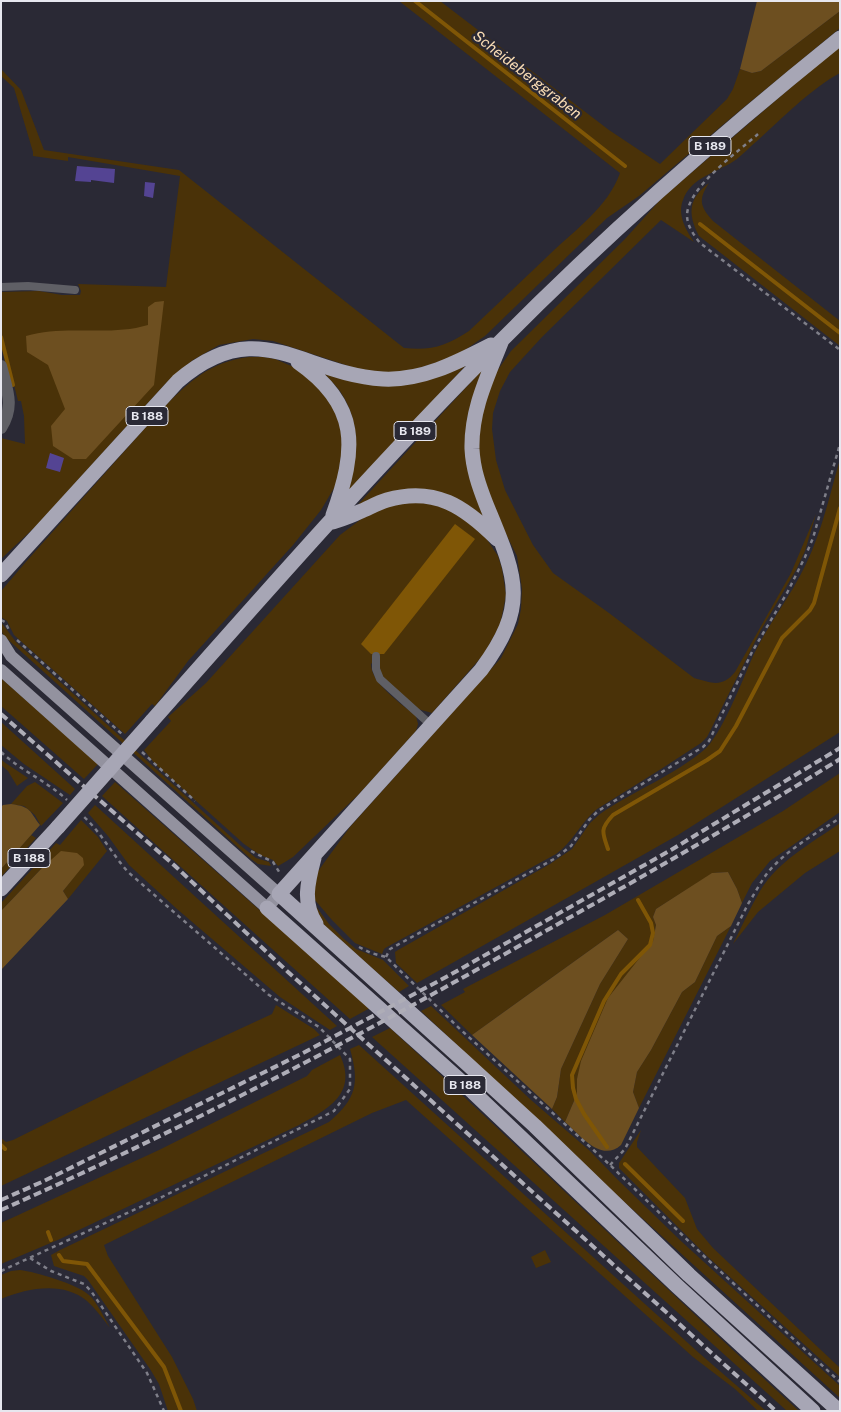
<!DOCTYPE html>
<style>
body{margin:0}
#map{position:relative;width:841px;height:1412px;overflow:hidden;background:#2a2935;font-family:"Public Sans",sans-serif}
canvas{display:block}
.frame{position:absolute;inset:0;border:2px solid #e7e7ef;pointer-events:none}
</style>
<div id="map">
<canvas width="841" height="1412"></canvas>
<div class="frame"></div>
</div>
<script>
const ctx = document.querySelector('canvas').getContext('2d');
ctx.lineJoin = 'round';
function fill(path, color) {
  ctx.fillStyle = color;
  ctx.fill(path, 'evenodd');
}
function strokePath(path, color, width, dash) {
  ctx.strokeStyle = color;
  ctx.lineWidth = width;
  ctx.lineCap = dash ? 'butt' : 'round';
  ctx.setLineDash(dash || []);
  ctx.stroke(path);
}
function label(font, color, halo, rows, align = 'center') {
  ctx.font = font + ' "Public Sans",sans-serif';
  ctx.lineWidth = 4.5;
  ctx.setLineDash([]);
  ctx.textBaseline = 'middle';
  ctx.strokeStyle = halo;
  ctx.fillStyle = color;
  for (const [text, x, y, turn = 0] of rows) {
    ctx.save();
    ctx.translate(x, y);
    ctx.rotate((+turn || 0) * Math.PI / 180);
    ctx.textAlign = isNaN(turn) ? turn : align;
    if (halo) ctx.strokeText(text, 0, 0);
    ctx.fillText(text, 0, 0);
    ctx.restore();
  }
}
fill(new Path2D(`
 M399,1H440L609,130L660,164L727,99L733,89L740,69L752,73L761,71L840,11V28L738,112L639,196L607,218L485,336L455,357L402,373L364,371L273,341L253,339L219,345L193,360L166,383L36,526L1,559V438L25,444L24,416L21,401H18L1,332V292L39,291L62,295H80L81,291L78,284L166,287L180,176L68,157V161L33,156V152L14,88L1,76V69L21,90L44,150L179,170L404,348C431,351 446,346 469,331C496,305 523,280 550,254C575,230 608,207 620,173Z
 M840,47V73C812,88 780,120 757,141C749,147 742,156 734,161C716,173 691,177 683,200C677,215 686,230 694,242L661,220L542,337L510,372L500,391L493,413L492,429L496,460L505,490L533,545L553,573L609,613L694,678C712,683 722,688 735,672L791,573L816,514L805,551L796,570L761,630L707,737L701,743L661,769L597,809C581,822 573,842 556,854L387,947L384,949L382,954L355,943L332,920L314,899L316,874L350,827L501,658L518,624L521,609L522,589L517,556L494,510L478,460L479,416L495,374L511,351L625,239L662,198L823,60Z
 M709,183C698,200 700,206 713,221L840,321V346L699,236C687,213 689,198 709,183Z
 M249,357H263L275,359L303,371L330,399L344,436L337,483L321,510L293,545L188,661L155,706L152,704L125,734L14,635L7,621L1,617L2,590L24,564L163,408C190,381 210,362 249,357Z
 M467,364L343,498C358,462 363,425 340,391C334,383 326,376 319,368L362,382Z
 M484,368L471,403L467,419L484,518L443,495L353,510Z
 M840,459V732L678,835L417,983L396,963L395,952L398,950L550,864L572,849L590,823L600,814C633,791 673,776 704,750C721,736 743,679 753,656C768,624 791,596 806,564C822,531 830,494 840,459Z
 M418,502L447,507L482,532L498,556L502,569L506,595L500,625L484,654L432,713L418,709L382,679L378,661H374L371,664C371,684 402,704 416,716L418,724L416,731L359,794L293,857L285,862L278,866L273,860L260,855L244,844L155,764L144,750L171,721L168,717L206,683L340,535L364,517L393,504Z
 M1,622L16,642L241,846L256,858L269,862L271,866L258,864L251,859L4,636L1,630Z
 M1,678L98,764L84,779L1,706Z
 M1,722L75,789L70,795L24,764L1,745Z
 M1,759L4,762L28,778L17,786L8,771L1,765Z
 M840,773V812L770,861L752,883L742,903L737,889L728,872L713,873L656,909L653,917L656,925L653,941L577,1079V1094L565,1122L552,1109L557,1097L561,1069L600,984L628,939L618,930L472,1035L441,1005L465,992L463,989L605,915L783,811Z
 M35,782L63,803L41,826L35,815L24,806L11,804L27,786Z
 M115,782L370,1008L350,1019L102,796Z
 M95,805L337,1026L330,1030L280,997L177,909L129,865L108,836L88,813Z
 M81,820L98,837L107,851L68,899L63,891L83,865L42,868L1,911V903L56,843L60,845Z
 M840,823V851L805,873L758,912L733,944C742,926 750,908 760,891C778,861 812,843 840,823Z
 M31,835L36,838L1,877V869Z
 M315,905L329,924L344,939L356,949L383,960L409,986L399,992L326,927L320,920Z
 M731,926L639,1108L633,1092L637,1072L651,1050L682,992L695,982L717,936Z
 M276,1005L314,1029L320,1035L1,1186V1138L6,1142L13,1140L190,1052L272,1014Z
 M431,1006L531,1100L590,1151L617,1179L682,1242L840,1386V1398L598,1178L421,1011Z
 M390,1028C527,1154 661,1285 799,1411H787L372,1037Z
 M359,1045L699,1353L766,1411H758L735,1389L693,1357L406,1100L372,1113L104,1245L108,1256L172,1357L193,1399L197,1411H168L159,1384L150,1369L88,1280L84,1276L54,1266L51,1255L60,1250L329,1122C356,1099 360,1084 350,1049Z
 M340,1055C358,1094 328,1109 299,1125L60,1239L1,1264V1223L159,1150L307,1076L312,1070Z
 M641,1130L637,1142V1147L685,1198L697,1229L713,1248L840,1368V1377L708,1257L619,1168V1163Z
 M545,1250L551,1262L536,1268L531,1257Z
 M20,1270C36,1272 77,1284 89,1295C97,1302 105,1319 110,1328C103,1319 96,1309 87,1301C63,1281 28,1288 1,1299V1275L11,1271Z`), '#4a3208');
fill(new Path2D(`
 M757,1H840V11L761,71L752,73L740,69Z
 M164,301L154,385L86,459H73L53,446L51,426L65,409L48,365L27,352L26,336C65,324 108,337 148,325V307L155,302Z
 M11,804C32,807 29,811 40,825L1,869V807L3,805Z
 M61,851L77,853L83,858L84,865L63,891L68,899L1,970V911L42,868Z
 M728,872L737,889L742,903L731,926L717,936L695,982L682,992L651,1050L637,1072L633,1092L639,1108L621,1145C601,1163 580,1135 565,1122L577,1094V1079L581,1061L608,998L653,941L656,925L653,917L656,909L712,873Z
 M618,930L628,939L600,984L561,1069L557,1097L552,1109L472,1035Z`), '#6d4f20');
fill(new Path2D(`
 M455,524L475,539L384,654H371L361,644Z`), '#7f5606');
strokePath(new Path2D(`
 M415,1L625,166
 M700,224L840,333
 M1,337L13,385
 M608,849C602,832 600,829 613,815L707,760L720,751L736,726L782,638L810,610L814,603L840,508
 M1,1145L5,1149
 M607,1147L584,1114L576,1099L573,1088L572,1075L604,1001L621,974L650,945L653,933L651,923L638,900
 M625,1164L683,1221
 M48,1232L51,1240
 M59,1255L63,1261L87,1264L164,1367L181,1411`), '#7f5606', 4);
fill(new Path2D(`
 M77,166L115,169L114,183L91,180V182L75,181Z
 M145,182L155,183L153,198L144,196Z
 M50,453L64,458L60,472L46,468Z`), '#544493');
strokePath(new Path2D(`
 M758,134C738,152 688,187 687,215C687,226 694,235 700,243L840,350
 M1,620L5,622L9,630
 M17,640L123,735
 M1,752C21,771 47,781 67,800
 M142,752L195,801
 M251,851L273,862L281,875
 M359,947L371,953L386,957L461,1030L610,1165L707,1259L840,1382
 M386,957L390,949L554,859L571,846L589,820L598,811L703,747L709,741L752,652L787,593L805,557L813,538L840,444
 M610,1165L625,1149L748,904C755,893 761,881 769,871C788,849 815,834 840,818
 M30,1258L51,1271L84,1284L91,1291L147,1373L164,1411
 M1,1271L162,1197L334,1111L350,1089V1059L319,1027L269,995L128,872C112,854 101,832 83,816`), '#7f7f89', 2.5, [4, 4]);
strokePath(new Path2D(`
 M1,287L28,286L75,290
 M376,656V669L380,679L431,725`), '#5f5f65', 8);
strokePath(new Path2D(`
 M1,366C7,390 15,406 1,428`), '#5f5f65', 12);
strokePath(new Path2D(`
 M1,640L11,656L279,894L267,908L1,670`), '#93929f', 12);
strokePath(new Path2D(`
 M502,340C488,376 471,409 472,449C473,469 479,486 486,504C515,575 531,603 481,670L279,894L464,1061L535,1126L689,1275L839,1411
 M298,362C360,405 357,449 333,515
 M333,522C342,519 351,516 359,512C369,508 377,503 387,500C435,486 465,507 497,539
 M1,575L178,381C258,312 301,374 383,379C422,381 458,362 491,345
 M152,721C266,592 380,462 502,340C608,233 722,133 840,38
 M314,858C308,881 302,903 316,924
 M1,889L58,827
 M267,908L473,1092L677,1286L813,1411`), '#a7a6b5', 15);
strokePath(new Path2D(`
 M1,714L175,866L288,972L776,1411
 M1,1200L44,1181L303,1053L448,976L671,850L840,748
 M1,1210C186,1128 366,1033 542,933C642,877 742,820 840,759`), '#aeadb7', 4, [8, 4]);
strokePath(new Path2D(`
 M58,827L152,721`), '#a7a6b5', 15);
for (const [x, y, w] of [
 [710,146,42],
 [147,416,42],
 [415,431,42],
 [29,858,42],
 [465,1085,42]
]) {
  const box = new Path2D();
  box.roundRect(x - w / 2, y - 9.5, w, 19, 4);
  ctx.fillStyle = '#2a2935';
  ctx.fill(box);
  strokePath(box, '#e7e7ef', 1);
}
label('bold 12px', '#e7e7ef', null, [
 ["B 189",710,146],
 ["B 188",147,416],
 ["B 189",415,431],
 ["B 188",29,858],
 ["B 188",465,1085]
]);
label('italic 15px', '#f9dcb4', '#2a2935', [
 ["Scheideberggraben",527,75,38]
]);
</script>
